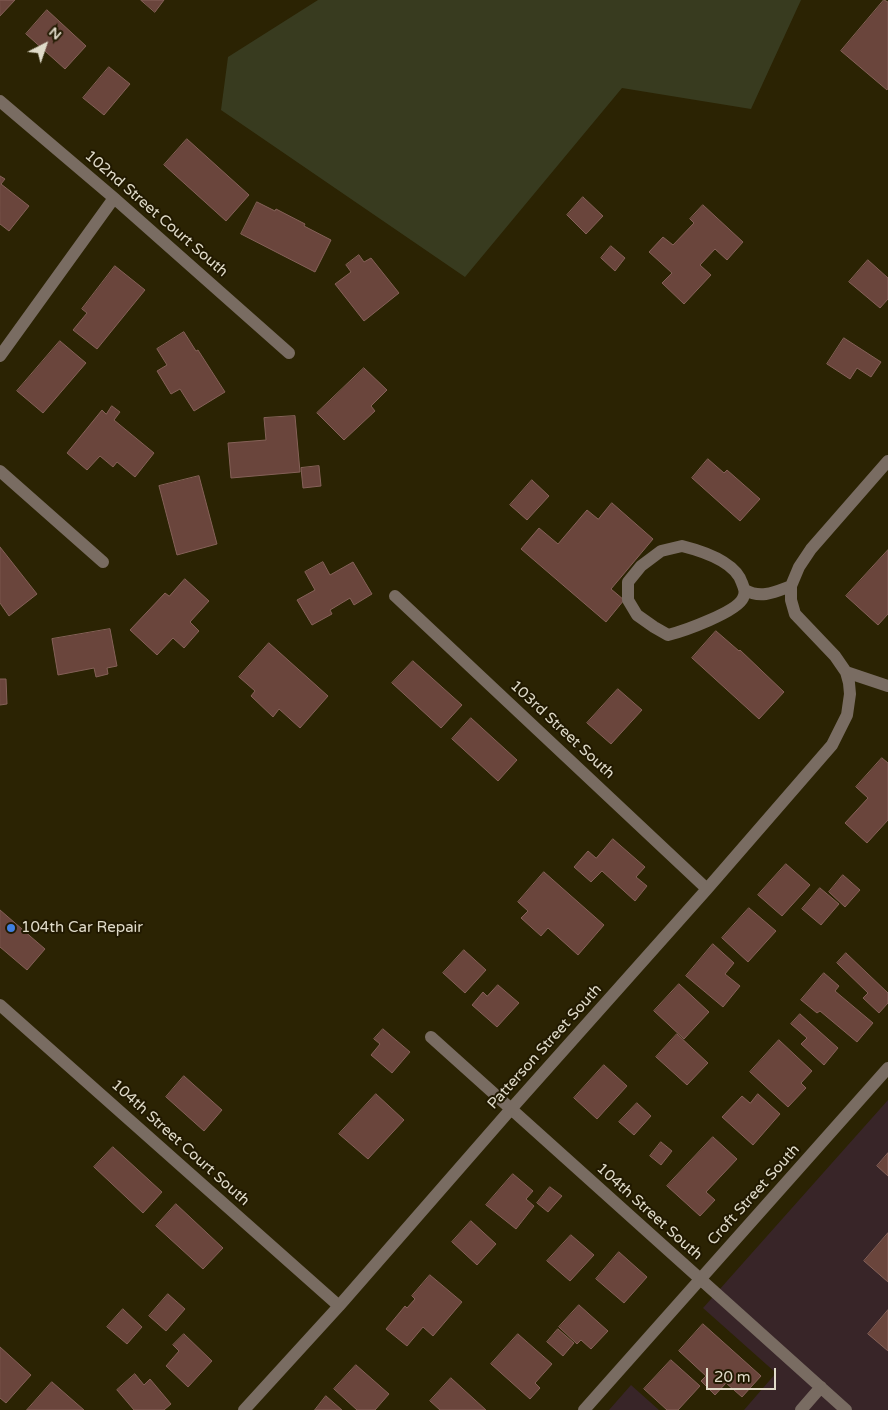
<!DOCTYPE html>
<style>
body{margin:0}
#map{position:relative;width:888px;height:1410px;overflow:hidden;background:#2b2303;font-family:"Varela Round",sans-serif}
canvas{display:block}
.north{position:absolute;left:20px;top:20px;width:50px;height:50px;-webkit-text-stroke:4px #211900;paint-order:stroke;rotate:41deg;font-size:14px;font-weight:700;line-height:20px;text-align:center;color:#e0dbc9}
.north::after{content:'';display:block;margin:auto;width:18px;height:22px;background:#e0dbc9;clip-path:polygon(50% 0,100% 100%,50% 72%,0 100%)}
.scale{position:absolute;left:706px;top:1368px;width:70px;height:22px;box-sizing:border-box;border:2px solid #e0dbc9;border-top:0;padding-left:6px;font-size:15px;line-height:18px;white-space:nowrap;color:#e0dbc9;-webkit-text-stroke:4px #211900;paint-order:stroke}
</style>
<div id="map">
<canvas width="888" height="1410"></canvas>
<div class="north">N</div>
<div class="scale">20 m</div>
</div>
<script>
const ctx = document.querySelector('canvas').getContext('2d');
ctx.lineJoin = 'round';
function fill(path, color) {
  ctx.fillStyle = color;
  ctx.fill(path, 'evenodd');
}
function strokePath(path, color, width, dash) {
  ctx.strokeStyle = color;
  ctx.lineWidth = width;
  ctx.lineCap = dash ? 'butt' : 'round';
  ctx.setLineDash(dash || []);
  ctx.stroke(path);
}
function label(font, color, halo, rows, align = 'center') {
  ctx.font = font + ' "Varela Round",sans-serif';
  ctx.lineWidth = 4;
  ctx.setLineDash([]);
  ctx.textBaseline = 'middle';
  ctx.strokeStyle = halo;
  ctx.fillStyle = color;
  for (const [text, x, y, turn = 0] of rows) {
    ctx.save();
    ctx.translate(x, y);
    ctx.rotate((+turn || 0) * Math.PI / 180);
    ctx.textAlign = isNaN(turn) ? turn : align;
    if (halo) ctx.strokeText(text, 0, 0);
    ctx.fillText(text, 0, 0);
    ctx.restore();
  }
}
fill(new Path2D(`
 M888,1100V1410H744L776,1373L703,1308Z
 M631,1385L659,1410H609Z`), '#382528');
fill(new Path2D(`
 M318,0H801L751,109L622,88L465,277L221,110L228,57Z`), '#383b1f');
const building = new Path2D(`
 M0,0H15L0,16Z
 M141,0H164L155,12Z
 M884,0L888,2V88L887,90L841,51Z
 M47,10L86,46L65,69L26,34Z
 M109,67L130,84L104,115L83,98Z
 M187,139L249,195L226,221L164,165Z
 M0,176L5,179L1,184L29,206L9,231L0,224Z
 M583,197L603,216L586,234L567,215Z
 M257,202L275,211L276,209L305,224L304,226L331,240L315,272L241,234Z
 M703,205L743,242L727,260L715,249L700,265L711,275L684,304L662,283L672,273L649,252L663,237L673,245L694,223L690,219Z
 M611,246L625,258L615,271L601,258Z
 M359,255L364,262L371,258L399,293L364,321L335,284L351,272L346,265Z
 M868,260L888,278V299L880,308L849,282Z
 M115,266L145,290L97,349L73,330L87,313L82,309Z
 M184,332L196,351L198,350L225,392L194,411L180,389L171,394L157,371L167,365L157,349Z
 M844,338L881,362L871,377L857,368L850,379L827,364Z
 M60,341L86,363L43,413L17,391Z
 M364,368L387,390L371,406L375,411L344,440L317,413Z
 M112,406L120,412L114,420L154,453L135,477L117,462L113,467L100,456L87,470L67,453L102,410L106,414Z
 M295,416L300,472L231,478L228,443L266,440L264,418Z
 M708,459L724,473L727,470L760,499L740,521L692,478Z
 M319,466L321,486L303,488L301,468Z
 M199,476L217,544L177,555L159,486Z
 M532,480L549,496L527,520L510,505Z
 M612,503L653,539L611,589L624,600L606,622L521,549L539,528L558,544L587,510L598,519Z
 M0,547L37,594L9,616L0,603Z
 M888,550V614L878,625L846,596Z
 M323,562L330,575L353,562L372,594L354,605L350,598L330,610L332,614L312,625L297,600L315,590L305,572Z
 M185,579L209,601L190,622L199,631L184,648L173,638L157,655L130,630L165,593L169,596Z
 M110,629L117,666L107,668L108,674L96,677L94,668L58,675L52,639Z
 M716,631L739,651L740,650L784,692L759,719L692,658Z
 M269,643L328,696L300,728L279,709L273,717L251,696L255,691L239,677Z
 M413,661L462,705L441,728L392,683Z
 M0,679H6L7,704L0,705Z
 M618,689L642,710L611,744L587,723Z
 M471,718L517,760L498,781L452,739Z
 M882,758L888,763V820L867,843L845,823L868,798L856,787Z
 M613,839L645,867L636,877L647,886L635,901L602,871L591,882L574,867L588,851L596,858Z
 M786,864L810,885L782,916L758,895Z
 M544,872L604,925L578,955L548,928L541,936L521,918L528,911L518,902Z
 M843,875L860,890L845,907L829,892Z
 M820,888L839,904L821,925L802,909Z
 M749,908L776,931L748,962L722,938Z
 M0,910L45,949L27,970L0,947Z
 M713,944L734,963L725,974L740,986L723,1007L686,976Z
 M464,950L486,970L465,993L443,973Z
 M846,953L888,993V1003L879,1013L863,998L868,993L837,963Z
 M824,973L839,986L835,991L873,1023L857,1042L820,1011L817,1013L801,1000Z
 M679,984L709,1012L684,1039L654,1011Z
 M498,985L519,1003L497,1027L472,1005L483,992L487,996Z
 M800,1014L838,1048L824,1065L801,1044L807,1038L791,1024Z
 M383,1029L410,1052L392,1073L371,1055L380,1044L374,1039Z
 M677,1034L708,1063L687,1085L656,1057Z
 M779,1040L812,1071L801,1083L806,1088L788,1107L750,1072Z
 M604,1065L627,1086L597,1119L574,1098Z
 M184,1076L222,1110L204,1131L166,1097Z
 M376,1094L404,1120L368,1159L339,1134Z
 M758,1094L780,1114L753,1145L722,1117L742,1096L750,1103Z
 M637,1103L651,1116L634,1135L619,1122Z
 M713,1137L737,1159L706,1192L715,1200L700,1216L667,1186Z
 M661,1142L672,1151L661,1165L650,1156Z
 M113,1147L162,1192L143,1213L94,1167Z
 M888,1153V1176L877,1166Z
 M513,1174L533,1191L526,1199L534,1206L516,1229L486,1205Z
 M550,1187L562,1196L548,1212L537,1203Z
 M176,1204L223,1248L203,1269L156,1226Z
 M471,1221L496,1244L477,1265L452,1242Z
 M888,1233V1282L864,1261Z
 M571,1235L594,1255L570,1281L547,1261Z
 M619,1252L647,1277L624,1303L596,1279Z
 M430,1275L462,1302L433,1336L423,1327L407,1346L386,1329L405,1306L407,1308L415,1299L412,1296Z
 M168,1294L185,1309L166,1331L149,1316Z
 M579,1305L608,1331L591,1349L581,1340L577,1344L559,1327Z
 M123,1309L142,1327L127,1344L107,1327Z
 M888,1310V1351L868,1334Z
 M703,1324L761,1376L742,1397L726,1383L715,1395L701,1381L706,1376L679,1351Z
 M558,1329L574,1343L563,1356L547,1342Z
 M184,1334L212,1361L188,1387L166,1366L179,1351L173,1345Z
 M518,1334L552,1364L535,1383L540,1388L530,1399L491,1364Z
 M0,1347L31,1375L6,1403L0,1398Z
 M671,1360L700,1386L678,1410H667L644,1389Z
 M356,1365L389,1394L375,1410H357L334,1389Z
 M135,1374L144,1385L150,1379L171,1404L164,1410H134L117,1390Z
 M451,1378L486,1410H440L430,1401Z
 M52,1382L84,1410H27Z
 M326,1396L342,1410H315Z`);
fill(building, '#6a453c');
strokePath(building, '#856158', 1);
strokePath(new Path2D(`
 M0,101L114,198L289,353
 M0,356L114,198
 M0,471L103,562
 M682,546C702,551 735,561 742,583C744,588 746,592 743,598C737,612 684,631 668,635L654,627L637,615L628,600V582L641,566L661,551Z
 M745,590C761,599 775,592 791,586
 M395,596L707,889
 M846,672L888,686
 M0,1005L339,1306
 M431,1037L846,1410
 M244,1410L339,1306L511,1109L707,889L832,745L847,715L850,694L849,683L846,672L835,656L795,614L791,600V586L799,567L811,549L888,461
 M584,1410L888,1068
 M801,1410L821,1387`), '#796c62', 12);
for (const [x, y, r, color] of [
 [11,928,5,"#3f7fe0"]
]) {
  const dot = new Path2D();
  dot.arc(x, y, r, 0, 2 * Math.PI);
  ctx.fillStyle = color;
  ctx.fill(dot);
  strokePath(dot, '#211900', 2);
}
label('15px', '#e0dbc9', '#211900', [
 ["102nd Street Court South",156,214,41],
 ["103rd Street South",562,730,43],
 ["Patterson Street South",545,1047,-48],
 ["104th Street Court South",180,1143,42],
 ["Croft Street South",754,1195,-48],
 ["104th Street South",649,1212,42]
]);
label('15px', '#e0dbc9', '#211900', [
 ["104th Car Repair",21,928]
], 'left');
</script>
